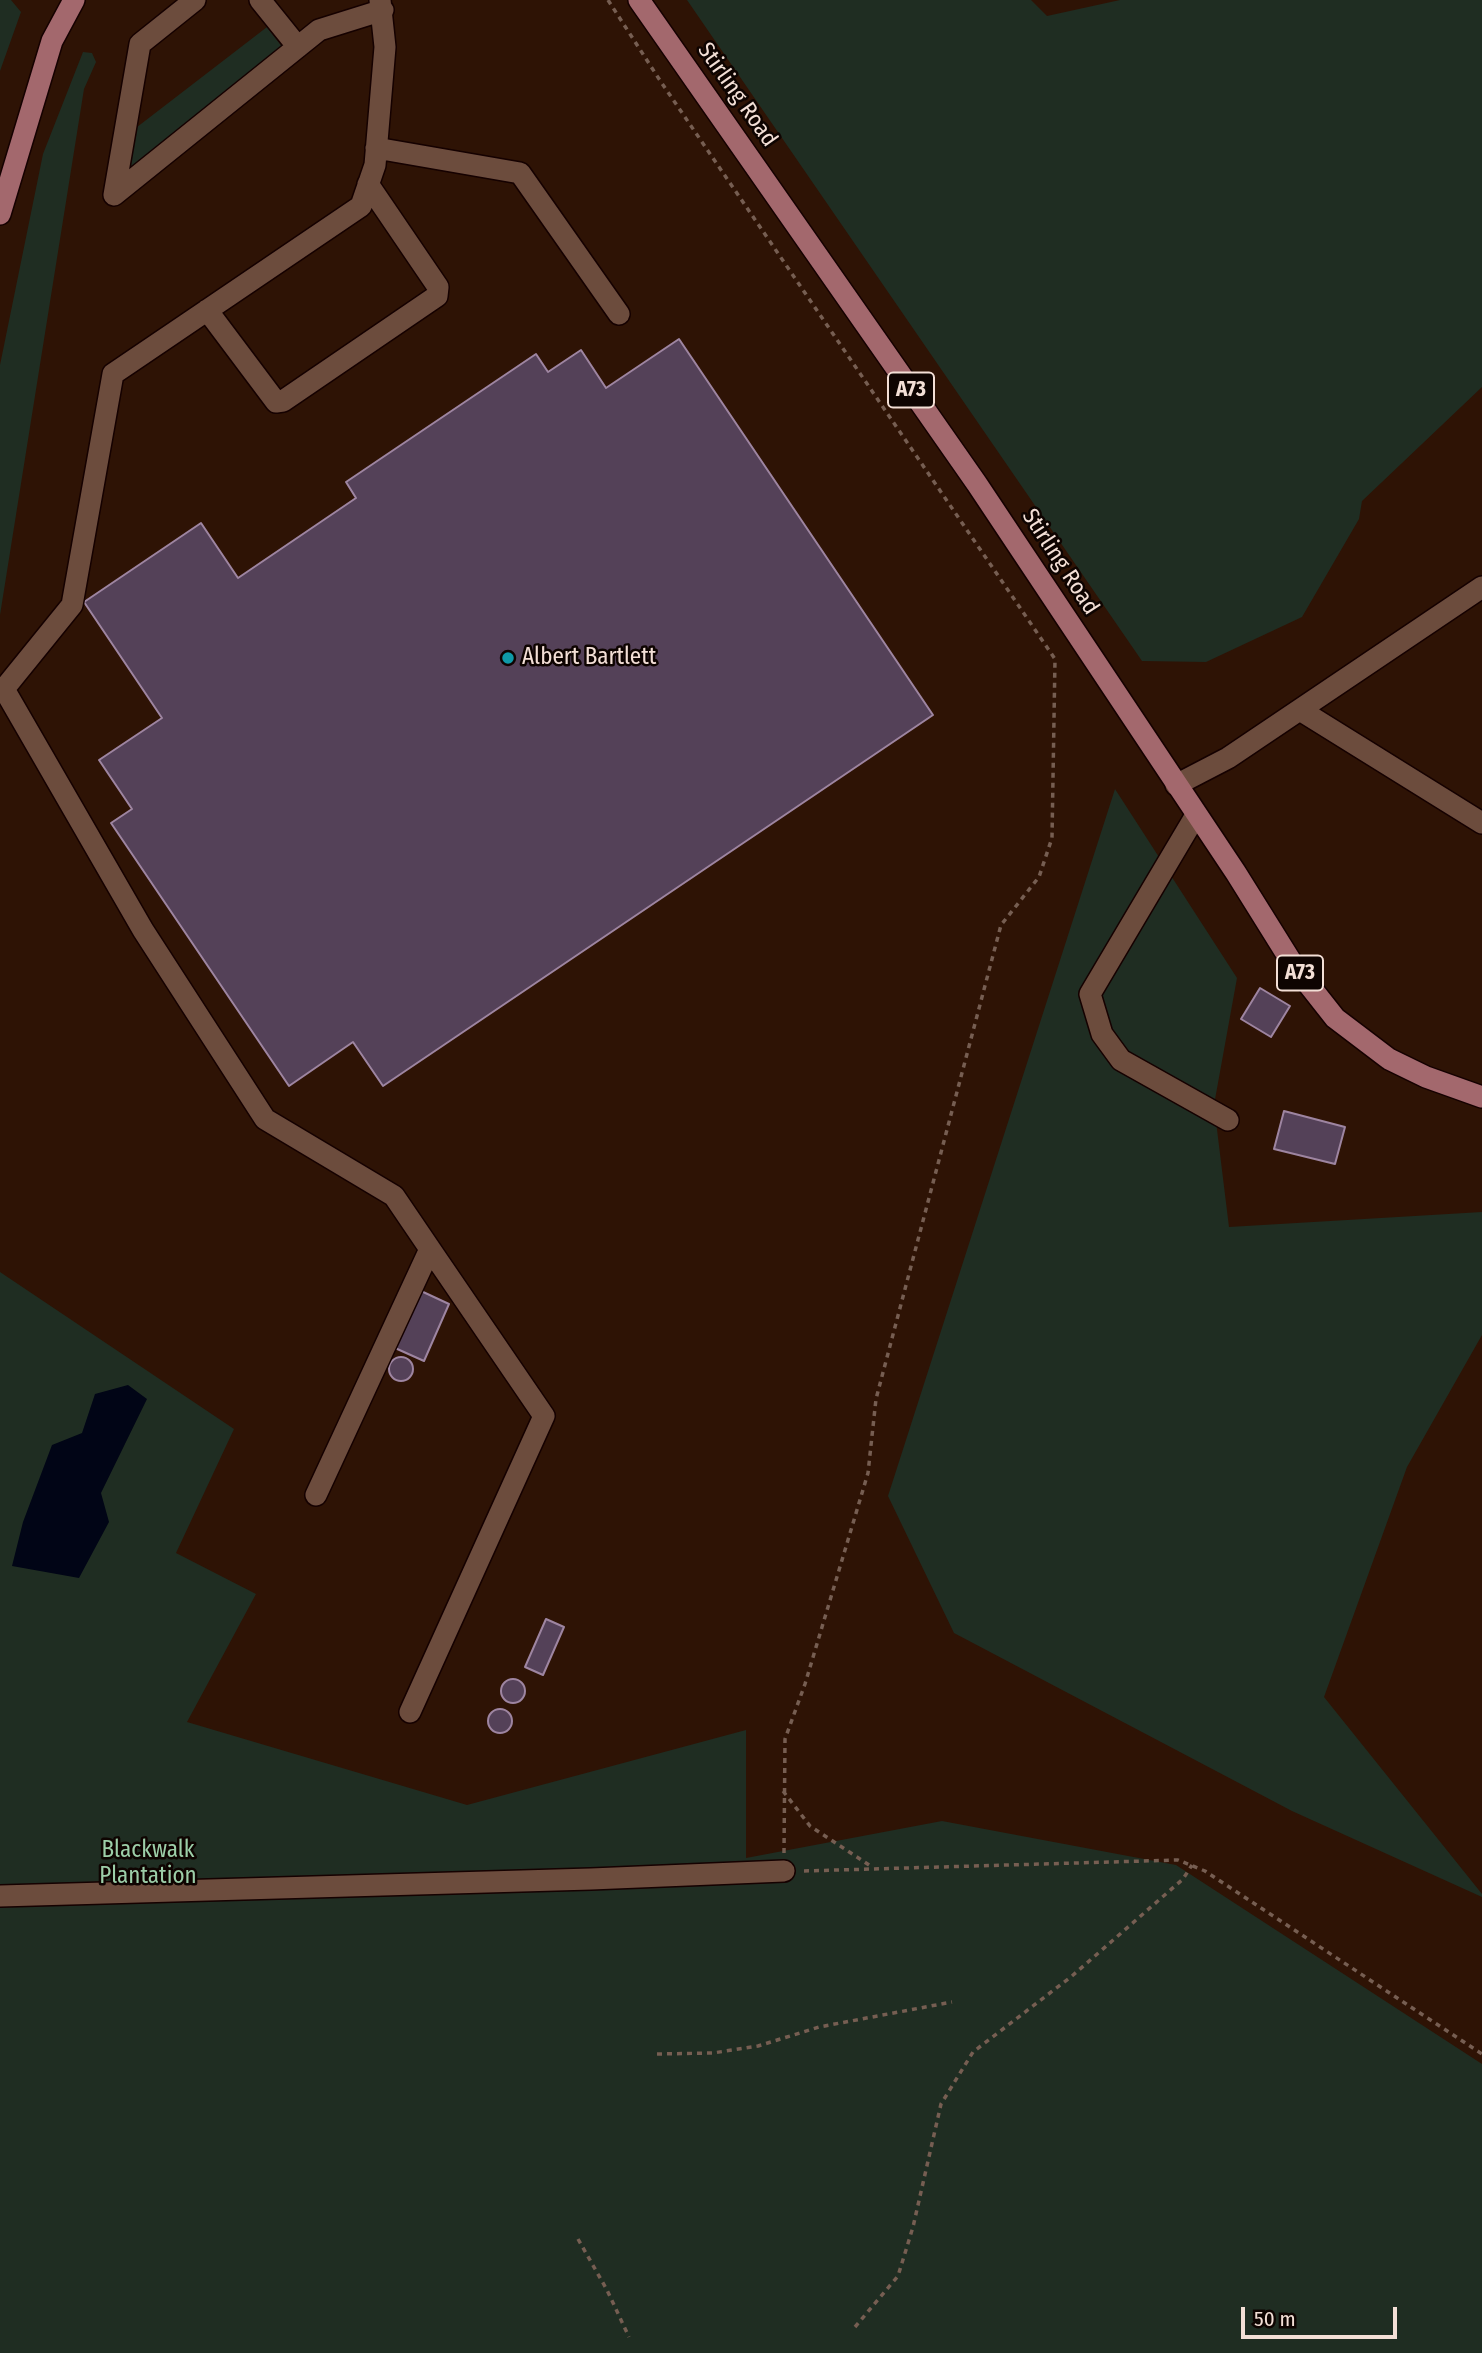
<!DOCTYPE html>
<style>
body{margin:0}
#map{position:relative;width:1482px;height:2353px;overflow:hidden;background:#2e1305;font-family:"Fira Sans Condensed",sans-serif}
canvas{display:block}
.scale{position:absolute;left:1241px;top:2307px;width:156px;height:32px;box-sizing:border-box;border:4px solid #f3dfd6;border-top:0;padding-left:9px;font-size:21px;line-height:24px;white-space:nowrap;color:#f3dfd6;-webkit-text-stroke:5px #0e0401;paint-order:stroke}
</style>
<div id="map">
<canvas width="1482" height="2353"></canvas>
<div class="scale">50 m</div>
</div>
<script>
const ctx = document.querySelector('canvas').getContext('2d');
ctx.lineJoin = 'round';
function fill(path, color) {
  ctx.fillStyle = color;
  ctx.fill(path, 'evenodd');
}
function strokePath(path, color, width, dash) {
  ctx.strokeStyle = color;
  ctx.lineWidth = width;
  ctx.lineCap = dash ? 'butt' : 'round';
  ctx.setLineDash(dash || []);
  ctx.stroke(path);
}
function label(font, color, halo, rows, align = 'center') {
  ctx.font = font + ' "Fira Sans Condensed",sans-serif';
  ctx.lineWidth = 5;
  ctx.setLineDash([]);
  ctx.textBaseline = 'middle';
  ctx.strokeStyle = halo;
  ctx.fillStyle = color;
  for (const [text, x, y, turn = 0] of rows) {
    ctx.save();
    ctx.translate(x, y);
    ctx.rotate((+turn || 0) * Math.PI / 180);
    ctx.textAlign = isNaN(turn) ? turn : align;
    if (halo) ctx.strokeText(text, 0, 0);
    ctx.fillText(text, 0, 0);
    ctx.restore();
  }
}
fill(new Path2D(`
 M0,0H11L21,12L0,71Z
 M687,0H1031L1047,16L1120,0H1482V387L1362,501L1359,519L1302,617L1206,662L1142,661Z
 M267,27L286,52L124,178L128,134Z
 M83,52L92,53L96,62L84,89L0,615V365L43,154Z
 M1115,789L1237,978L1214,1105L1229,1227L1482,1212V1335L1407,1467L1324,1697L1482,1894V1897L1292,1811L954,1633L888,1496Z
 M0,1272L234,1429L176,1553L256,1594L187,1722L467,1805L746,1730V1858L942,1821L1176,1865L1482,2064V2353H0Z`), '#1f2d22');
fill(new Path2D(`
 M128,1385L147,1399L101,1493L109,1522L79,1578L12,1566L23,1522L52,1445L82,1433L95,1394Z`), '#010516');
const building = new Path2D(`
 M679,339L933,715L383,1086L353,1042L289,1086L111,823L132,809L99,760L162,718L84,602L201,523L238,578L356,498L346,482L536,354L548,372L581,350L606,388Z
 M1260,988L1290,1006L1271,1037L1241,1019Z
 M1284,1111L1345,1127L1335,1164L1274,1149Z
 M421,1291L449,1304L424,1361L395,1348Z
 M389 1369a12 12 0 1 1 24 0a12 12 0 1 1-24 0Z
 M546,1619L564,1627L543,1675L525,1667Z
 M501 1691a12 12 0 1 1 24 0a12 12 0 1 1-24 0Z
 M488 1721a12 12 0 1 1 24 0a12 12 0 1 1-24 0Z`);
fill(building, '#544158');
strokePath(building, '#9e85a1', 2);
const minor = new Path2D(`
 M195,0L140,44L114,195L319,30L383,10
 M260,0L298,47
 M376,148L520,173L619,314
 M207,310L276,402L283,401L437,296L438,287L368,184
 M1300,710L1482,823
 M1176,785L1228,758L1482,587
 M1196,815L1090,994L1102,1034L1121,1060L1228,1120
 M316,1495L430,1249L394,1196L265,1119L143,930L4,689L72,605L113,374L361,206L375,165L385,47L380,0
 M410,1712L544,1416L430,1249
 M0,1896L591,1879L784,1871`);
const major = new Path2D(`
 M639,0L977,484L1236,873L1294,966L1335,1018L1389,1059L1426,1077L1482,1097
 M0,214L52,41L74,0`);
strokePath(minor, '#150100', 24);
strokePath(major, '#150100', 24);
strokePath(new Path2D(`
 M608,0L661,82L1055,659L1052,838L1039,877L1001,925L876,1399L868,1473L805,1684L785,1739L784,1853
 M783,1791L810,1826L872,1867
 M804,1871L1178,1860L1205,1871L1482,2054
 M657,2054L713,2053L758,2046L819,2027L952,2002
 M578,2239L607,2290L629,2337
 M855,2327L898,2276L913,2227L941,2104L973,2052L1072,1976L1183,1879L1192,1865`), '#765e52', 3.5, [5, 5]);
strokePath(minor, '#6c4c3d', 21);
strokePath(major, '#a3686d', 21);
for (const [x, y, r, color] of [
 [508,658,7,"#0f9aa8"]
]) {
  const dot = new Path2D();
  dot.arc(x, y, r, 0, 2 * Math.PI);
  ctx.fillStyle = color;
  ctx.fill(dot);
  strokePath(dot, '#0e0401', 2.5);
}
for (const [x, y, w] of [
 [911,390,46],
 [1300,973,46]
]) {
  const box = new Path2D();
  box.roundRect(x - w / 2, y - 17.5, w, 35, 5);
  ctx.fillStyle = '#0e0401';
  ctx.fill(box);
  strokePath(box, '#f3dfd6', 2);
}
label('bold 21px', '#f3dfd6', null, [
 ["A73",911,390],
 ["A73",1300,973]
]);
label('23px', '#f3dfd6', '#0e0401', [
 ["Stirling Road",737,95,55],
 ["Stirling Road",1060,562,57]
]);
label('23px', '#f3dfd6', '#0e0401', [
 ["Albert Bartlett",522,658]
], 'left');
label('23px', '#9ccea8', '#0e0401', [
 ["Blackwalk",148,1851],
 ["Plantation",148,1877]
]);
</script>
